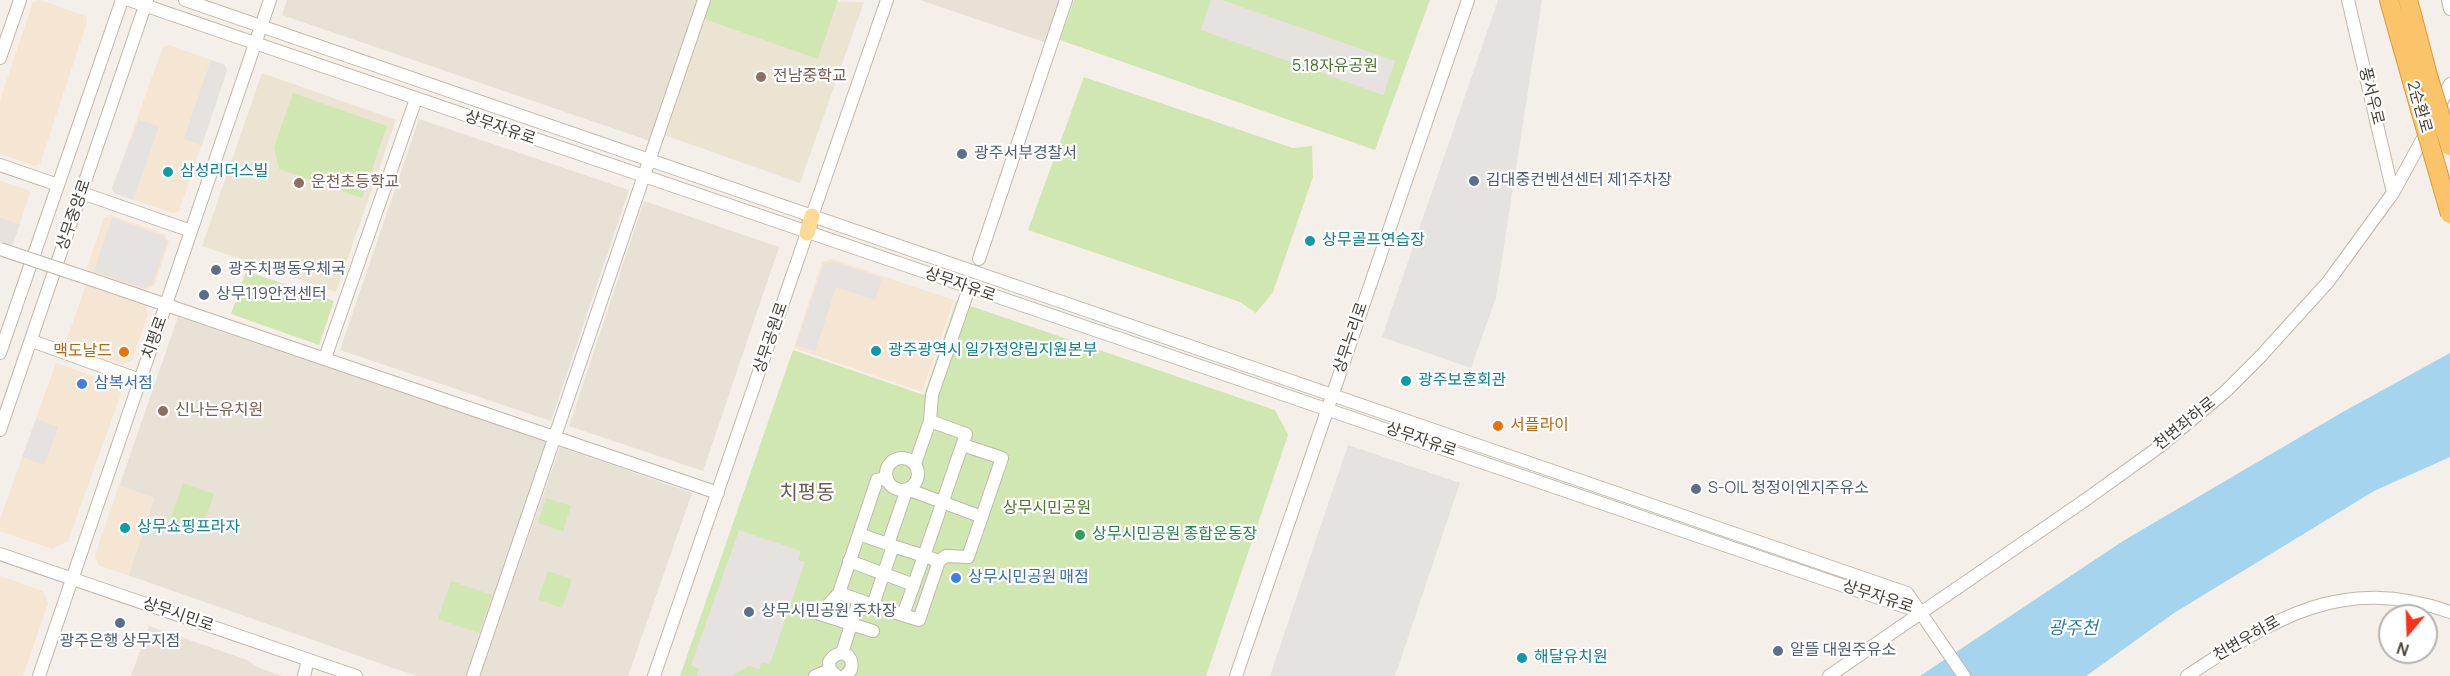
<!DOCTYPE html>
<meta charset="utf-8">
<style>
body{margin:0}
#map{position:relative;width:2450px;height:676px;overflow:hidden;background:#f4efe8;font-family:Manrope,sans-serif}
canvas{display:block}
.north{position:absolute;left:2378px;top:604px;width:60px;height:60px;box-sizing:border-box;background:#fff;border:2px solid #b5b3af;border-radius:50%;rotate:199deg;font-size:16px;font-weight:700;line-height:24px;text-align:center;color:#474036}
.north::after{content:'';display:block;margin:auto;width:21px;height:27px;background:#f7321b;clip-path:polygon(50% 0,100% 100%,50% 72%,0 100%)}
</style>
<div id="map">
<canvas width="2450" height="676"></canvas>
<div class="north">N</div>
</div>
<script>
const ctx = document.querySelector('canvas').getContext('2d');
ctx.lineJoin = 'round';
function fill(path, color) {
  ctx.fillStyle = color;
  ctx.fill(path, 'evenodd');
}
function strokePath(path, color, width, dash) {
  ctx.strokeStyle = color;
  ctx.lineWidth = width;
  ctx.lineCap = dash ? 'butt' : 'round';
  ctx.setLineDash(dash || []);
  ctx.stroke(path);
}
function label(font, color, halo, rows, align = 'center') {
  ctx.font = font + ' Manrope,"Noto Sans KR",sans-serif';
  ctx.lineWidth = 4.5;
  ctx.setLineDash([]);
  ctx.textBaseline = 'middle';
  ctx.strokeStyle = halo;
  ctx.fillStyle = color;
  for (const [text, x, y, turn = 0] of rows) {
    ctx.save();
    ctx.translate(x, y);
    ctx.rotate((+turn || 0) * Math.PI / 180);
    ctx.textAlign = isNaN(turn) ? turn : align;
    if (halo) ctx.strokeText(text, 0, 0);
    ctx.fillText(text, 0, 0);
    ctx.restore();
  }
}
fill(new Path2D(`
 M287,0H698L650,141L282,15Z
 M920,0H1061L1047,43Z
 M419,119L629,190L551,421L340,350Z
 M644,201L779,247L703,471L569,426Z
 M178,317L547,441L466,676H416L99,565L95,556Z
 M560,447L692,493L628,676H480Z
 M149,626L247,660L257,667L281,676H131Z`), '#e7e1d6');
fill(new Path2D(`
 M40,0L86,16L87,22L40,164L35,166L0,154V100L33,2Z
 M169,45L225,65L227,70L179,211L173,213L114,193L112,188L163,47Z
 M0,181L28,190L30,193L12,246L0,242Z
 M110,215L164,234L169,242L154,286L142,291L90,273L87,268L104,218Z
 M832,259L954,300L922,392L794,348L822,262Z
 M86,285L144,305L148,314L132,360L123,365L65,344Z
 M56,363L115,384L121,394L68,541L52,549L0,531V519Z
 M119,485L155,498L129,575L99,565L95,556Z
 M0,576L43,591L48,603L23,676H0Z`), '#f5e5d3');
fill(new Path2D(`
 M711,0L864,2L800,183L664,135Z
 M262,73L396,120L336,292L202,246Z`), '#ece4d2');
fill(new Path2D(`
 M711,0H838L818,59L704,19Z
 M1074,0H1430L1375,150L1060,40Z
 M1084,77L1293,148L1312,146L1313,177L1273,292L1256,313L1240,302L1028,230Z
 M293,93L387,126L362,198L279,169L274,147Z
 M246,271L334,301L319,345L231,314Z
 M956,301L1275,410L1288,435L1206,676H680L793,350L924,395Z
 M183,483L214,494L201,531L170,521Z
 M546,498L571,506L563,531L538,523Z
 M548,571L572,579L562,608L538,599Z
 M451,581L492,595L479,633L438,619Z`), '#d1e7b1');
fill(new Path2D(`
 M1211,0H1222L1395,61L1383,95L1201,30Z
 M1498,0H1542L1496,297L1471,368L1382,337Z
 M211,60L225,65L227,70L202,145L184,139Z
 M139,120L159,126L133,200L114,193L112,188Z
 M0,218L20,224L12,246L0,242Z
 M112,218L163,236L167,242L152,284L144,288L94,271Z
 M834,262L882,278L875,300L836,287L815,351L796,345L824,264Z
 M36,419L58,427L44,465L22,457Z
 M1348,445L1460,483L1395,676H1270Z
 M739,530L801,551L798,560L805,562L770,664L762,662L759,669L749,666L732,676H697L699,669L691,665Z`), '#e5e2df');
fill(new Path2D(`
 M2450,353V457L2374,491L2174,613L2086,676H1920L2123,541L2341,413Z`), '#a5d4ef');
const minor = new Path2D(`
 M129,0L1920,612
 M185,0L1907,593L1964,676
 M2348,0L2393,193
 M2448,0L2450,9
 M0,58L20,0
 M2437,111L2450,84
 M0,165L58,185
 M82,193L191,231
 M812,216L887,0
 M979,259L1066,0
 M93,280L718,493
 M32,341L140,380
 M0,353L122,0
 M325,358L416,99
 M0,430L147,0
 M886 474a16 16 0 1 1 32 0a16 16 0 1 1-32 0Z
 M915,464L930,421L932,395L966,297
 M888,544L907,489L982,517
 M0,554L356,676
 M849,561L914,585
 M939,561L946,556L968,557L1002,458L963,445
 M839,593L820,614L873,631
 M859,600L839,593L877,480L887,478
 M873,605L903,615L924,556L893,546
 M903,615L919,620L939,561L924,556L966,434L930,421
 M842,653L859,600L873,605L893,546L859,534
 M39,676L270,0
 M304,676L308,660
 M473,676L704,0
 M654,676L807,233
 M815,676L830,670
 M837,676L830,670L829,662C838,647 855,653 851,670L845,676
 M1236,676L1468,0
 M1829,676L2081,503L2159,447L2225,392L2260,357L2328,282L2393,193L2428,129
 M2187,676C2275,618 2342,574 2450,612`);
const major = new Path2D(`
 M807,233L812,216`);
const highway = new Path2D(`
 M2389,0L2419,106
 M2408,0L2429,79`);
strokePath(minor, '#bfb7aa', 14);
strokePath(major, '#e2b767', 17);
strokePath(highway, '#dc983a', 20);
strokePath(minor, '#fff', 12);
strokePath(major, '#fddb97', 15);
strokePath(highway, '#fcc46a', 18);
const minorBridge = new Path2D(`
 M0,249L93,280`);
const highwayBridge = new Path2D(`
 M2429,79L2450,146
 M2419,106L2450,214`);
strokePath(minorBridge, '#bfb7aa', 14, []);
strokePath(highwayBridge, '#dc983a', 20, []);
strokePath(minorBridge, '#fff', 12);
strokePath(highwayBridge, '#fcc46a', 18);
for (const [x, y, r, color] of [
 [761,77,6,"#8d6e63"],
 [962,154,6,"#5c6f8a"],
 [168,172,6,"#0f9aa8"],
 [1474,181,6,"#5c6f8a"],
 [299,183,6,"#8d6e63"],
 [1310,241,6,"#0f9aa8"],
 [216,270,6,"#5c6f8a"],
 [204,295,6,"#5c6f8a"],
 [876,351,6,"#0f9aa8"],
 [124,352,6,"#e8710a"],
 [1406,381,6,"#0f9aa8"],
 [82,384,6,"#3f7fe0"],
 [163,411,6,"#8d6e63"],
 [1498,426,6,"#e8710a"],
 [1696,489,6,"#5c6f8a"],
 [125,528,6,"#0f9aa8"],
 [1080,535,6,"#2e9e5b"],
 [956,578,6,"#3f7fe0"],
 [749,612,6,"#5c6f8a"],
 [120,623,6,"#5c6f8a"],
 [1778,651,6,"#5c6f8a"],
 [1522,658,6,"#0f9aa8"]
]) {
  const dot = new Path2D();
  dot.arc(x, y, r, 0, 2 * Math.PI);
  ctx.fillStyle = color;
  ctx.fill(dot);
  strokePath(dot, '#fff', 2);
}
label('16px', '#4b782a', '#fff', [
 ["5.18자유공원",1335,67],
 ["상무시민공원",1047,509]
]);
label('16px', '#785e54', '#fff', [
 ["전남중학교",773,77],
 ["운천초등학교",311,183],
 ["신나는유치원",175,411]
], 'left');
label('16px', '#474036', '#fff', [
 ["풍서우로",2371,96,76],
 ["2순환로",2419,107,74],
 ["상무자유로",500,128,19],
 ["상무중앙로",74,215,-71],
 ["상무자유로",960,285,19],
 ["치평로",155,338,-70],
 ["상무공원로",771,338,-71],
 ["상무누리로",1351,338,-71],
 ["천변좌하로",2185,424,-39],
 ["상무자유로",1421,440,19],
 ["상무자유로",1878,597,18],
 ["상무시민로",178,615,19],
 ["천변우하로",2247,639,-30]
]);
label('16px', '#4e5e75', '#fff', [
 ["광주서부경찰서",974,154],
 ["김대중컨벤션센터 제1주차장",1486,181],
 ["광주치평동우체국",228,270],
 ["상무119안전센터",216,295],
 ["S-OIL 청정이엔지주유소",1708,489],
 ["상무시민공원 주차장",761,612],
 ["광주은행 상무지점",120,642,"center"],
 ["알뜰 대원주유소",1790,651]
], 'left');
label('16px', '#0d838f', '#fff', [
 ["삼성리더스빌",180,172],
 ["상무골프연습장",1322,241],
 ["광주광역시 일가정양립지원본부",888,351],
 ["광주보훈회관",1418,381],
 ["상무쇼핑프라자",137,528],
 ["해달유치원",1534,658]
], 'left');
label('16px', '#c56008', '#fff', [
 ["맥도날드",112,352],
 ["서플라이",1510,426,"left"]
], 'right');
label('16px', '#366cbe', '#fff', [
 ["삼복서점",94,384],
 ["상무시민공원 매점",968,578]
], 'left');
label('16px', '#27864d', '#fff', [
 ["상무시민공원 종합운동장",1092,535]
], 'left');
label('italic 18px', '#2e7baa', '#fff', [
 ["광주천",2073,629]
]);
label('20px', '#695d4e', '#fff', [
 ["치평동",807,493]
]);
</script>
